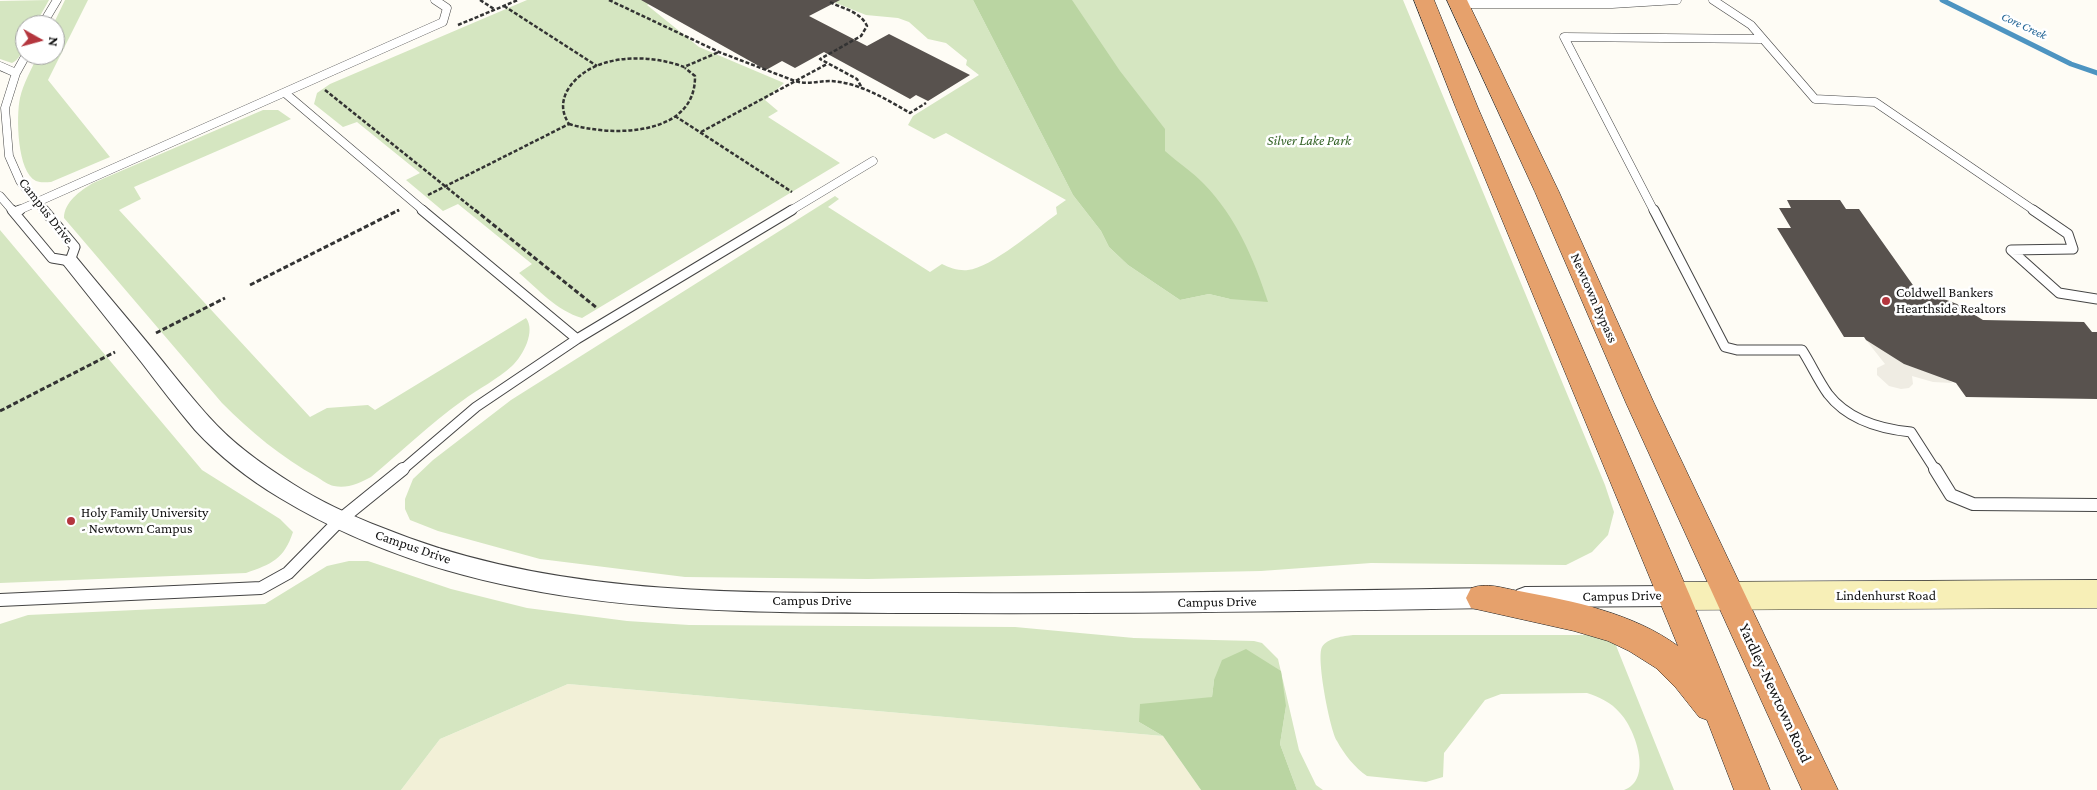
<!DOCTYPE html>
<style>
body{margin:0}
#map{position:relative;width:2097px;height:790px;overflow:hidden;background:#fefcf5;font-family:"Crimson Pro",serif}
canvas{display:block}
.north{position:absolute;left:15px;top:15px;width:50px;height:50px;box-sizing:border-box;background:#fff;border:1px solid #a0a0a0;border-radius:50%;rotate:97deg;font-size:14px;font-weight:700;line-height:20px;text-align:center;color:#111}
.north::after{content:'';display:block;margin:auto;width:18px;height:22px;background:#b4363e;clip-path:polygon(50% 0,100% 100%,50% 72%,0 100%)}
</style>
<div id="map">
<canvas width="2097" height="790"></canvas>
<div class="north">N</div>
</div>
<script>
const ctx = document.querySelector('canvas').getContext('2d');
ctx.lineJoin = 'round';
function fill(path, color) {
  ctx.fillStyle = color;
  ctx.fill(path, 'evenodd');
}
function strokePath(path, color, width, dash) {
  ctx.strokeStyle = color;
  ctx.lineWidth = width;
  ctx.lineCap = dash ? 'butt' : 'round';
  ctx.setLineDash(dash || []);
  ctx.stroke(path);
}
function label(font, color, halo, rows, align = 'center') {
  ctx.font = font + ' "Crimson Pro",serif';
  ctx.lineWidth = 5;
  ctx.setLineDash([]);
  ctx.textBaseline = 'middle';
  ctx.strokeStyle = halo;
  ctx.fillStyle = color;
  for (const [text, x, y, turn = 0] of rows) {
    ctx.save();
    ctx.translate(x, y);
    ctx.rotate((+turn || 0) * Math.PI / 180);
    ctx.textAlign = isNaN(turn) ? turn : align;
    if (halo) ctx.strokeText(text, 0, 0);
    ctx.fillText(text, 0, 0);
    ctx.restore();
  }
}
fill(new Path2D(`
 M568,684L1163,736L1201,790H401L440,739Z`), '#f2f0d7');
fill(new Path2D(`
 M49,0L35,25H25C25,37 25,57 12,63L0,59V1Z
 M65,0H88L48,80L110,157L51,182C46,182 41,183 36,181C17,172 16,116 20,98C23,84 32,68 38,55H55V25H53Z
 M527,0H657L647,5L699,47L784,83L765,100L778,111L768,117L840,163L582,318C557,311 538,289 519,273L532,264L458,204L443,211L406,180L420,173L357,122L343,127L314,104L317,93L330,84Z
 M834,0H973L1073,195L1101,231L1109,247L1128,265L1180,300L1209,294L1230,299L978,0H1403L1605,485L1614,512L1608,535L1592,552L1566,565L1371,563L1261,571L868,579L685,577L540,559L438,531L410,520L405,509V499L413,479L433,460L511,400L835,196L839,199L828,207L930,272L942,264C950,268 959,271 968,270C991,268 1037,228 1057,214L1056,207L1066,200L946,133L934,139L908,125L913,116L979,75L966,65L967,60L946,43L928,39L909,22L898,18L866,15L836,3Z
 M263,110H278L291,119L134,187L141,199L119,210L310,417L327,408L368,405L375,410L526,318C536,331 523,356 512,366C498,379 478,389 462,401C430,424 401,452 371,477C360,483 347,489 334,486C328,485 322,480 317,477C282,458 250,431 222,403L64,218C64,202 80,191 93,183Z
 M0,230L202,470L280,519L293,532C284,559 272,564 246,573L0,583Z
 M349,561H368L451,589L527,608L627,621L689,625L1015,627L1134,638L1254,641L1262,643L1278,659L1299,750L1316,785L1323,790H1297L1280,744L1286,706L1214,680L1212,697L1139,722L1163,736L568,684L440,739L401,790H0V624L28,615L265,604L327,566Z
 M1353,635H1590L1615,643L1674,790H1624C1653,780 1636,730 1620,713C1611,702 1599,697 1587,693L1501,694L1485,700L1444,753L1443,777L1426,782L1367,776C1355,768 1344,754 1337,741C1330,730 1316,658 1322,647C1327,638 1344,636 1353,635Z`), '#d5e6c1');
fill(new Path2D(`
 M973,0H1072L1120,71L1165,129V151C1178,163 1193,172 1204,184C1236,217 1254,259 1268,302L1230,299L1209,294L1180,300L1128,265L1109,247L1101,231L1073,195Z
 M1246,649L1281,671L1286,706L1280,744L1297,790H1201L1163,736L1139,722L1140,704L1212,697L1214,680L1222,660Z`), '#bad5a2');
fill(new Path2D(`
 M1866,340H1870L1904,364L1950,380L1952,383L1933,382L1912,376L1913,384L1909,388L1901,389L1889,386L1877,375V368L1885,364Z`), '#efece3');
strokePath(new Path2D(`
 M1942,0L2071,64L2097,73`), '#4d94c1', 5);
fill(new Path2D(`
 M641,0H840L809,16L867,46L889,34L970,75L928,101L916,95L910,99L824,52L795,68L782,61L766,70Z
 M1787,200H1840L1846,209H1859L1915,288L1957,304L1983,320L2084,322L2092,332H2097V399L1966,397L1956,383L1904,364L1866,340L1864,337H1844L1777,228H1791L1779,208H1791Z`), '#58524e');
const laneFar2 = new Path2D(`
 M1713,0L1751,25L1815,99L1875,102L2035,211
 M1459,4H1612L1677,0
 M42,25L57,0
 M26,55L16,73L5,108L9,156L20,181L45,211
 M0,66L16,73
 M285,93L424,211
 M0,196L13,211
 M17,211L443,22L447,8L435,0
 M790,211L873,161
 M1654,211L1564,37L1762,39`);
const laneFar1 = new Path2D(`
 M12,210L52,258L70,261L75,247L44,210
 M422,210L577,339
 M1654,210L1725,347L1737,350H1802C1811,364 1818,380 1828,394C1848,420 1880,429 1911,432L1936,471
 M2033,210L2068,234L2073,249L2011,250L2059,293L2097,299
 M15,212L20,210
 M401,471L476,407L577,339L792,210`);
const lane = new Path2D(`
 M1935,469L1951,495L1973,504L2097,505
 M0,600L261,588L288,573L340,520L403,469`);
const street = new Path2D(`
 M70,255L76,257C102,289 129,320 155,352C173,374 190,396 209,417C232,443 264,466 293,484C321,502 352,516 383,528C564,602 762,592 953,593C1133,594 1313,591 1493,588L1501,591L1505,598L1501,605L1493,608C1314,611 1134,614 955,613C724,612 485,622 280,498C250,480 219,456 195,430C176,408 159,385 142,363C116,330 90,298 64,265L61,261L64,257Z
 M1674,586L1682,589L1686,596L1682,603L1674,606L1525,607L1517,604L1513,597L1517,590L1525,587Z`);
const secondary = new Path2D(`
 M2097,580V608L1674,610L1663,606L1658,596L1663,586L1674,582Z`);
const highway = new Path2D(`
 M1414,0H1434L1478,108L1690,596L1770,790H1734L1707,720L1699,717L1676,688L1656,668L1629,651L1608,641L1574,631L1471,608L1466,598L1471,588C1487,582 1502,588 1519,591C1573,601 1633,613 1678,646L1456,108Z
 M1447,0H1467L1559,192L1654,403L1838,790H1802L1626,403L1535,192Z`);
strokePath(laneFar2, '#444', 9);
strokePath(laneFar1, '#444', 11);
strokePath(lane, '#444', 14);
strokePath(street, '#444', 2);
strokePath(secondary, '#333', 1);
strokePath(highway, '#222', 1);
strokePath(new Path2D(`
 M480,0L494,9
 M609,0L719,52L795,81C808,85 817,81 830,81C858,82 886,99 910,113L926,103
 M830,2C843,9 860,11 867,26L861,36L820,59L857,79L862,88
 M504,6L597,66
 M458,25L518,0
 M325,90L476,211
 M675,116L792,192
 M569,124C611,137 696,137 695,76L685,68
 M701,132L827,64
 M428,195L569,124C562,113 561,103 567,91C589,53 648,53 684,67L719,52
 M397,211L399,210`), '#333', 2.5, [4, 2]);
strokePath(new Path2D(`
 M475,210L597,308
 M250,285L399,210
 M156,333L225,298
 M0,411L115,352`), '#333', 3, [5, 2.5]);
strokePath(laneFar2, '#fff', 8);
strokePath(laneFar1, '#fff', 9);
strokePath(lane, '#fff', 12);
fill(street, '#fff');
fill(secondary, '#f7efb7');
fill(highway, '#e6a16c');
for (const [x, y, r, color] of [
 [1886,301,5,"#b4363e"],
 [71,521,5,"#b4363e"]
]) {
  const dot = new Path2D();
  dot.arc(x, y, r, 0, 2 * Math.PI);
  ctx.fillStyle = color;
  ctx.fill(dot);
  strokePath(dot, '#fff', 2);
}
label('italic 12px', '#256797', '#fff', [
 ["Core Creek",2024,26,25]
]);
label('italic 14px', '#346326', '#fff', [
 ["Silver Lake Park",1309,141]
]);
label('14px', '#111', '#fff', [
 ["Campus Drive",46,211,52],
 ["Newtown Bypass",1594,298,66],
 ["Campus Drive",413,547,19],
 ["Campus Drive",1622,596,-1],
 ["Lindenhurst Road",1886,596],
 ["Campus Drive",812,601],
 ["Campus Drive",1217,602,-1]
]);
label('14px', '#111', '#fff', [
 ["Coldwell Bankers",1896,293],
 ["Hearthside Realtors",1896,309],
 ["Holy Family University",81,513],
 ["- Newtown Campus",81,529]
], 'left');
label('16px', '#111', '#fff', [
 ["Yardley-Newtown Road",1775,693,65]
]);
</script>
